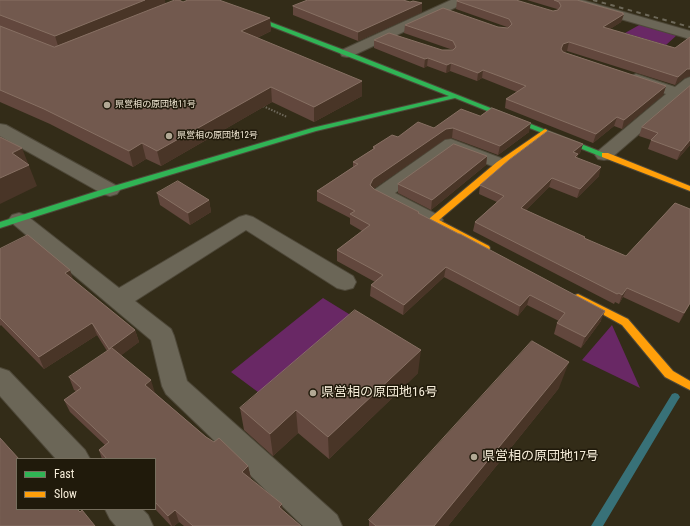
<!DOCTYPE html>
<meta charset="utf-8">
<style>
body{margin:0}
#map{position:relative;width:690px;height:526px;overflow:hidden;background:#332c18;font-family:"Roboto Condensed",sans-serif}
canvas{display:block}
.legend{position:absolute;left:16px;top:458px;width:140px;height:52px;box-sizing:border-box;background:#201a0b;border:1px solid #766e5d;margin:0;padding:5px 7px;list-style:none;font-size:12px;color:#f6edd9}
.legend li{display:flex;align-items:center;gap:8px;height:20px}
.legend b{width:20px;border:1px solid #766e5d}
</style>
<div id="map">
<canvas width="690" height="526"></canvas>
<ul class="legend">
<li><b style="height:5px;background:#30b455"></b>Fast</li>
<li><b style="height:5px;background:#ff9f0a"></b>Slow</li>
</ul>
</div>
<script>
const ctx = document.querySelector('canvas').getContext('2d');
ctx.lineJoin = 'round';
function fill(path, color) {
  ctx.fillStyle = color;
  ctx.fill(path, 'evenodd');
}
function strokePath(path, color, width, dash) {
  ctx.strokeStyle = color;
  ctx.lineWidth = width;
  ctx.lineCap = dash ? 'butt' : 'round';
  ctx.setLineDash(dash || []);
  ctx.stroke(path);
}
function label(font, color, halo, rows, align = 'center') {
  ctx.font = font + ' "Roboto Condensed","Noto Sans JP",sans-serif';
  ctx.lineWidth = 3;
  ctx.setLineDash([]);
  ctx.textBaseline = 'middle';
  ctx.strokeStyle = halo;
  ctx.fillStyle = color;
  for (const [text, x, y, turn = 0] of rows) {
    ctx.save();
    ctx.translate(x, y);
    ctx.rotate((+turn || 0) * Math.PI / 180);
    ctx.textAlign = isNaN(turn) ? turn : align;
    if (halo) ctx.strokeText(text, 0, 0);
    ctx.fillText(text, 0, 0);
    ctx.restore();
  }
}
fill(new Path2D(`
 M641,24L677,35L666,45L625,33Z
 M323,298L357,319L266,398L231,372Z
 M612,325L640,388L582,360Z`), '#692865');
fill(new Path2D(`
 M675,393L678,394L680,397L678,400L603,526H591L672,394Z`), '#387178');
const street = new Path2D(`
 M451,0H467L465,3L352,56L347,57L342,56L340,53L342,50Z
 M563,0H582L690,31V39L565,3Z
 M636,74L675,87L685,79L690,77V90L610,159L604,160L598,159L595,155L598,151L666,94L631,82L628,79L631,76Z
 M0,124L6,125L117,186L120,190L117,194L110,196L103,194L0,136Z
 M451,139L506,160L509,164L506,168L500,169L453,151L395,193L440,216L443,220L440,224L433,226L426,224L374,198L371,194L374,190L445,140Z
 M19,213L26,215L119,288L239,217L246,215L253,217L353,276L356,282L353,288L345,290L337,288L246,230L135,301L171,329L174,336L187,381L337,515L342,526H303L166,394L162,386L151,340L12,223L9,219L12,215Z
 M0,368L9,371L85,450L90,459H56L0,396Z
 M105,509H142L148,515L153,526H116L110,519Z`);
const fast = new Path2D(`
 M204,0H212L349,52L609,155L605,157H602L455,98L316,131L113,192L0,228V222L107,188L312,128L449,96Z`);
const slow = new Path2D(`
 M545,129L547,130V132L503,166L439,220L489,246L490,248L489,250H483L430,222L429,220L430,218L497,162Z
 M602,153H608L690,186V191L602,157Z
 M578,294L628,319L673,371L690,381V390L665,377L622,325L575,299L573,297L575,295Z`);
strokePath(street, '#4e4839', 2);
strokePath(fast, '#4e4839', 2);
strokePath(slow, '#4e4839', 2);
strokePath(new Path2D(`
 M263,106L287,117`), '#6e685b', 2, [1.5, 1.5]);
fill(street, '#6b6657');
fill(fast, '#30b455');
fill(slow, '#ff9f0a');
strokePath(new Path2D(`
 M593,0L690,27`), '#6d6859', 2, [4.5, 4.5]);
fill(new Path2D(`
 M0,0L165,4L183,2L270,18L271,31L257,38L362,96L314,122L272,102L161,166L146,159L133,167L50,124L0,102Z
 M306,0H403L410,2L422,3V12L358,41L293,15V6L307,0Z
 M527,0H577L624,14L621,22L610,29L675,48L690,37V76L684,78L675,85L567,51L563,52L666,86L663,95L622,129L614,126L593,143L505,108L506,99L517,92L482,78L477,81L450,71L446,73L427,66L424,68L374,48V40L442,50H453L404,33L405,25L508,28L507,27L456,9L457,1L553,11L558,10L557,9Z
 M690,86V145L677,160L648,149L651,140L639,136L642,127Z
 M480,116L529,132L498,155L452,138L445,139L373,189L419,212V214L601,321L581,348L554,334L557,323L559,321L527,305L518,316L444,277L403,315L370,296L371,285L375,282L337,261V250L362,231L350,224V218L317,201V191L353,167V162L373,149V147L398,137Z
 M583,144L580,153L578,155L577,158L599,176L577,198L549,187L526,210L584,238L690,304L679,323L623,297L619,304L615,302L614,304L473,231L475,222L497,202L479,194L480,185Z
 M487,156L486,165L431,210L398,193V184Z
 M157,193L209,200L211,212L190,225L160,205Z
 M0,249L74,281L135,330L139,342L121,355L155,393L206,437L248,466L251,478L250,479L282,504V510L301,526H184L179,522L174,526H171L155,509V459H102L99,450L105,445L70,412L64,400L76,391L74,390L69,377L107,351L97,335L44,369L1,325L0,326Z
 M418,373L329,459L298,433L273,456L244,430L240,408Z
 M559,388L448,526H369V520Z`), '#62473d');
fill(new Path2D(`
 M145,0H165L166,6L59,49L55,36Z
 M422,3V12L358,41V32Z
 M623,13L622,15L624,14L621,22L601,35L603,27Z
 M270,18L271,31L242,45L241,31Z
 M569,42L567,51L561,52V49L563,44Z
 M428,58L427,66L424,68L425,59Z
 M451,63L450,71L446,73L447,65Z
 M687,69H690V76L684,78L675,85L678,77Z
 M483,70L482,78L477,81L478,73Z
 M362,81V96L314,122V107Z
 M666,86L663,95L622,129L624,120Z
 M271,87L272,102L161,166L157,151Z
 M617,117L614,126L593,143L596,134Z
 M531,123L529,132L498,155L500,146Z
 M453,128L452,138L445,139L373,189L370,185L373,179L446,129Z
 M690,140V145L677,160L681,151Z
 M142,143L146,159L133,167L129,151Z
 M583,144L580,153L578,155L576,163L573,152Z
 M22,148L37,186L0,204V178L12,153Z
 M487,156L486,165L431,210L432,200Z
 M601,167L599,176L577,198L580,189Z
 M552,178L549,187L519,217L521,208Z
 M209,200L211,212L190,225L188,213Z
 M446,267L444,277L403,315L404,305Z
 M70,270L74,282L65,273Z
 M627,288L623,297L619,304L622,295Z
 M530,295L527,305L518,316L520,306Z
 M690,303V304L679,323L684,313Z
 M605,311L601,321L581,348L585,337Z
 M92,323L97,335L44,369L39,357Z
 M135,330L139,342L114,361L109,349Z
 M421,350L418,373L329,459L328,437Z
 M569,362L559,388L448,526H434Z
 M151,380L155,393L149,397L145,385Z
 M296,410L298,433L273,456L270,434Z
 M248,466L251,478L244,484L242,472Z
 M282,504L283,516L279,507Z
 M175,510L179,522L174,526H172L168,516Z`), '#493527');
const building = new Path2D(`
 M0,0H145L55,36L0,15Z
 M175,0H179L183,2L188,0H219L270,18L241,31L362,81L314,107L271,87L157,151L142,143L129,151L44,109L0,90V26L54,47Z
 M308,0H403L410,2L413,1L422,3L358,32L293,6Z
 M459,0H516L553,11L558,10L561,6L559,2L554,0H577L623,13H622L624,14L603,27L675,48L690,37V69H687L678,77L569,42L563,44L561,49L563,52L666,86L624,120L617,117L596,134L506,99L526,86L483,70L478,73L451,63L447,65L428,58L425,59L374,40L389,33L442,50H453L456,47L453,41L405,25L443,8L498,27L508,28L512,24L509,19L457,1Z
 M690,86V140L681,151L651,140L658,133L642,127Z
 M492,108L531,123L500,146L453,128L446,129L373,179L370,185L374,189L419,212L418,213L459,234H460L605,311L585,337L557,323L565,313L530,295L520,306L446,267L404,305L371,285L383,275L337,250L370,225L350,214L355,211L317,191L358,164L353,162L375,148L373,147L392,135L398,137L418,122L434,128L461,109L480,116Z
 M548,131L583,144L573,152L578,154L575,157L601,167L580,189L552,178L521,208L585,237L584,238L626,256L675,203L690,209V303L684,313L627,288L622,295L619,293L617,294L475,222L504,196L480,185L509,160Z
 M0,137L22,148L12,153L29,165L0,178Z
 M454,144L487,156L432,200L398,184Z
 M178,181L209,200L188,213L157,193Z
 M28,235L70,270L65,273L135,330L109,349L92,323L39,357L0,318V249Z
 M355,310L421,350L328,437L296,410L270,434L240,408Z
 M532,341L569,362L434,526H376L369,520Z
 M112,348L151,380L145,385L206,437L214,442L219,438L248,466L242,472L282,504L279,507L301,526H193L175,510L168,516L155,502V459H107L99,450L109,442L64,400L81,388L69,377Z
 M0,438L19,459H17V509H77L80,512L82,510L95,526H0Z`);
fill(building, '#72594e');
strokePath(building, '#877063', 1);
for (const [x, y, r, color] of [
 [107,105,4,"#b2a995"],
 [169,136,4,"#b2a995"],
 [313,393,4,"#b2a995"],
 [474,457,4,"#b2a995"]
]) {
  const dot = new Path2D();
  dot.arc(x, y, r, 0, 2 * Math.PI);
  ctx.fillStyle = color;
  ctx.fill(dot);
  strokePath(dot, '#201a0b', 1.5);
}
label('9px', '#f6edd9', '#201a0b', [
 ["県営相の原団地11号",115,105],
 ["県営相の原団地12号",177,136]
], 'left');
label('13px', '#f6edd9', '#201a0b', [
 ["県営相の原団地16号",321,393],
 ["県営相の原団地17号",482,457]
], 'left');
</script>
